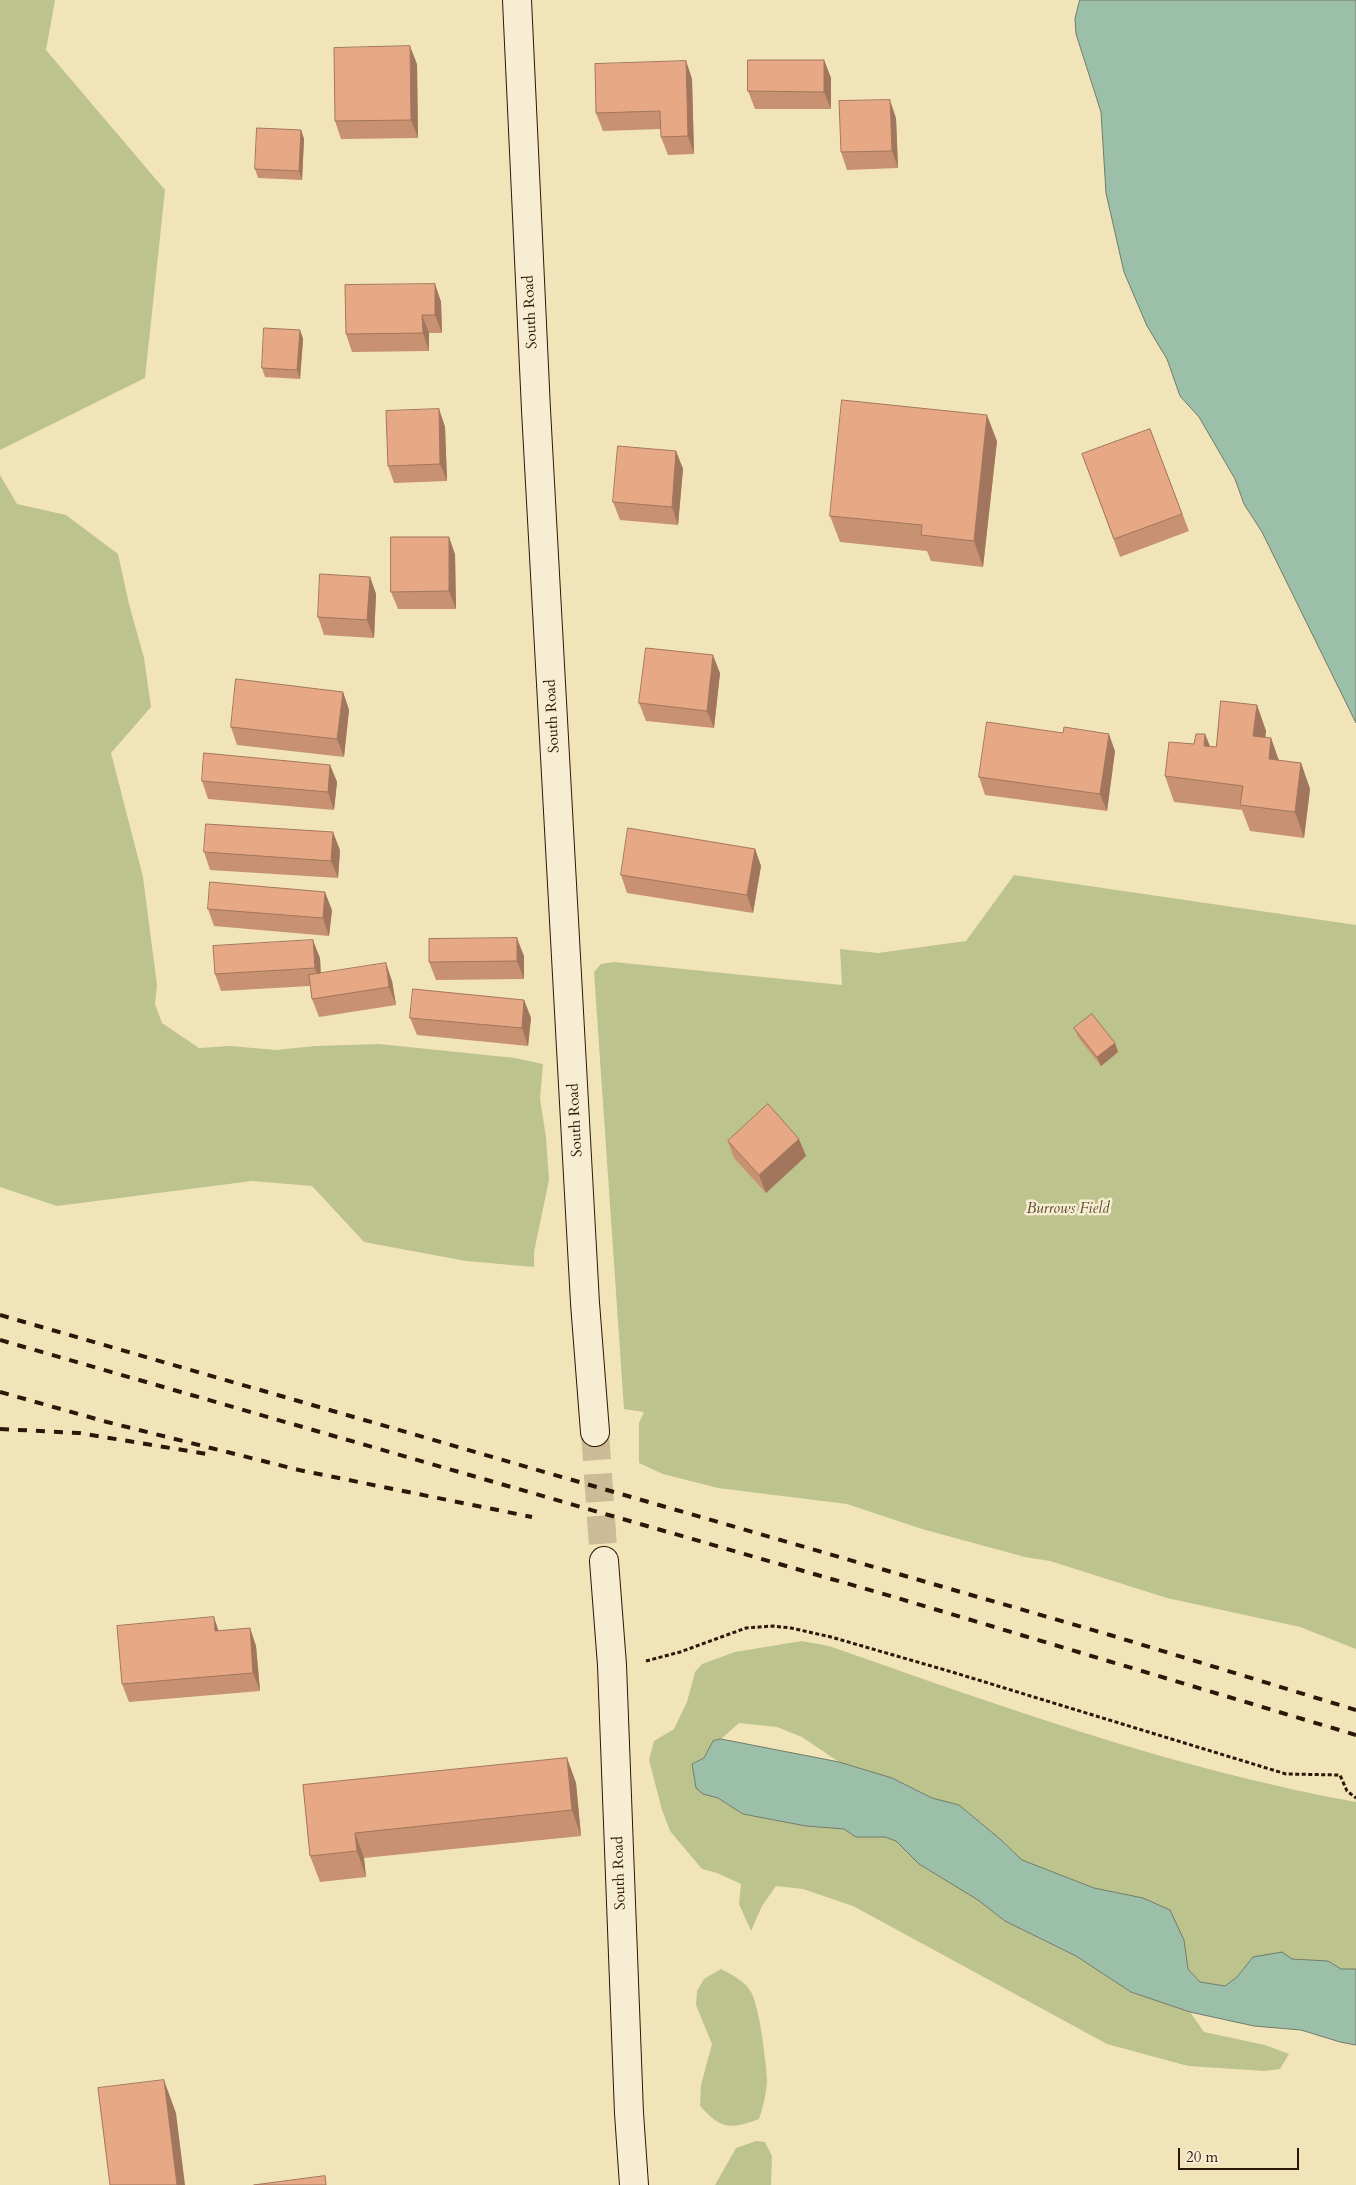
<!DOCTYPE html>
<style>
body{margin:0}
#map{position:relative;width:1356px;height:2185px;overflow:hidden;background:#f2e4b9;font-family:Cardo,serif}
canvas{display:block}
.scale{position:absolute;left:1178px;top:2148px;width:121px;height:22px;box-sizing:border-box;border:2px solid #2e1608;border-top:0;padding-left:6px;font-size:15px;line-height:18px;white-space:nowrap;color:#2e1608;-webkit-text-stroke:4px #f7edd2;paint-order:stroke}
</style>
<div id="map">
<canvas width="1356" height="2185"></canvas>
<div class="scale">20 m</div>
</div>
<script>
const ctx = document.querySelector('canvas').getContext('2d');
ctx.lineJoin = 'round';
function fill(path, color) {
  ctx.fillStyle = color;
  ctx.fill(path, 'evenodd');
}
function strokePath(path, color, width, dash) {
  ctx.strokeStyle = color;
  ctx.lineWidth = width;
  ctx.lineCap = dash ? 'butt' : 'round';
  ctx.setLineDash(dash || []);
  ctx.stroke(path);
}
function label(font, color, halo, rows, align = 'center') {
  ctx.font = font + ' Cardo,serif';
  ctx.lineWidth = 5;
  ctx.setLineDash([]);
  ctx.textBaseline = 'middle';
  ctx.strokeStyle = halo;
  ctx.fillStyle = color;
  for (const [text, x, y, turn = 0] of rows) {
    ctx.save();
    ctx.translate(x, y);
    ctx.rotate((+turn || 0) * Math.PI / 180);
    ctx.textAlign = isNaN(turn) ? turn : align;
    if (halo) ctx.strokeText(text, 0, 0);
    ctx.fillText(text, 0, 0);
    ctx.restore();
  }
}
fill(new Path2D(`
 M0,0H55L46,50L165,190L145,378L0,450Z
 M0,475L17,504L66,515L118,554L129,604L144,658L151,707L111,753L143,877L157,985L155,1004L162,1023L199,1048L230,1046L276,1050L315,1046L379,1044L515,1058L543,1064L540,1099L546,1137L549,1180L534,1252V1267L466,1261L364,1242L312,1186L252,1181L57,1206L0,1187Z
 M1014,875L1356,925V1649L1300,1627L1167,1598L1050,1561L1025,1557L922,1529L847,1504L718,1488L663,1474L639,1463V1423L644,1412L624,1409L594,972L601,964L614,962L842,985L840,949L878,953L966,941Z
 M802,1641L829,1646C1000,1706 1177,1770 1356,1802V1969H1341L1328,1961L1253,1957L1237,1977L1225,1986L1200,1982L1188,1969L1184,1940L1143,1898L1094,1888L1022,1860L1000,1839L959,1805L932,1798L892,1778L839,1762L802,1737L777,1727L739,1723L721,1739L713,1741L704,1758L692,1764L703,1794L718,1798L743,1814L806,1826L844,1829L856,1837H885L896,1841L919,1864L978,1900L1005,1921L1076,1956L1131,1992L1190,2012L1204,2032L1265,2045L1289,2054L1280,2069L1265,2071L1188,2066L1107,2044L853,1906L803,1889L776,1886L762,1906L751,1931L739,1904L741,1884L717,1873L702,1869L670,1831L662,1810L649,1760L654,1741L674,1729L687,1702L695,1672L702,1664L735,1652Z
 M721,1969C732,1975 745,1981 751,1992C759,2004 767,2066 767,2082C766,2095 763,2107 759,2119C730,2130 721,2129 700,2106L701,2085L712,2044L696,2005L697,1991L704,1979Z
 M756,2141L765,2142L772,2156L771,2185H715L736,2148Z`), '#bdc38d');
const water = new Path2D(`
 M1080,0H1356V723L1262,532L1244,504L1235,479L1199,417L1180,396L1167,359L1147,326L1124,272L1106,193L1101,112L1076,34L1075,19Z
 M721,1739L839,1762L892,1778L932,1798L959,1805L1000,1839L1022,1860L1094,1888L1143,1898L1170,1910L1184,1940L1188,1969L1200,1982L1225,1986L1237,1977L1253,1957L1282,1952L1292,1959L1328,1961L1341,1969H1356V2045L1340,2042L1301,2030L1254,2026L1190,2012L1131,1992L1076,1956L1005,1921L978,1900L919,1864L896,1841L885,1837H856L844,1829L806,1826L743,1814L718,1798L703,1794L696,1788L692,1764L704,1758L713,1741Z`);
fill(water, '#9cbfa9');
strokePath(water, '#707b69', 1);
strokePath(new Path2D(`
 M595,1432L604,1561`), '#cbbb96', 28, [28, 14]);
const secondary = new Path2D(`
 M517,0L536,410L585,1303L595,1432
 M604,1561L612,1665L629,2113L634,2185`);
strokePath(secondary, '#2e1608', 30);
strokePath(new Path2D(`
 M646,1661L680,1652L746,1628L773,1626L791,1628L831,1637L952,1672L1286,1774L1340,1775L1347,1791L1356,1798`), '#2e1608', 3, [4, 2.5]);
strokePath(secondary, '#f7edd2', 28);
strokePath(new Path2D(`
 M0,1315L1110,1635L1356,1710
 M0,1340L894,1597L1356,1735
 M0,1392L107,1422L299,1470L532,1517
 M0,1429L79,1433L213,1455`), '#2e1608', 4, [9, 9]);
fill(new Path2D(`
 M824,60L831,78V109H755L748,91Z
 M686,61L692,79L694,154L668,155L661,137V129L603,131L596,113Z
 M417,64L418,138L341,139L335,121Z
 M896,118L898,168L847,170L841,152Z
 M301,130L304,139L302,180L258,178L255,169Z
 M435,284L441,302L442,333H429V351L352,352L346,334Z
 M300,330L303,339L300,379L265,377L262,368Z
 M439,409L445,427L447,481L394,483L388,466Z
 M1150,429L1189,531L1120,557L1082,454Z
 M997,441L983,567L931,561L927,551L840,542L830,516Z
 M676,451L683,469L678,525L620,520L613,502Z
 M455,554L456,609H398L391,592Z
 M370,577L376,594L374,638L324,635L318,617Z
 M720,673L714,728L646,721L639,703Z
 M343,692L349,710L344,757L237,745L231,727Z
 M1257,705L1266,731L1265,738H1271L1279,761L1301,763L1310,789L1304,838L1250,831L1242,810L1174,802L1165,776L1205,734L1210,746L1216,747Z
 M1115,751L1107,811L985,795L979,777Z
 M330,765L337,782L334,810L208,799L202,781Z
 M755,849L761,866L753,913L627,893L621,875Z
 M340,850L338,878L210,870L204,852Z
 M208,909L332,910L329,936L214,926Z
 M524,956V979L436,980L429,962Z
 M320,958L321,973L392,981L396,1005L319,1017L312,999L310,986L221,991L215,974Z
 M524,1000L531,1018L528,1046L417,1035L410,1018Z
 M1074,1028L1115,1043L1118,1052L1101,1066L1078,1037Z
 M728,1141L806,1156L766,1193L734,1158Z
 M250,1628L256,1646L260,1691L129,1702L122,1684L219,1631Z
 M567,1758L576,1783L581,1836L364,1858L366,1877L320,1882L310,1856L303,1785Z`), '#c79172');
fill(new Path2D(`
 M410,46L417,64L418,138L411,120Z
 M824,60L831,78V109L824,92Z
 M686,61L692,79L694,154L688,136Z
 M890,100L896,118L898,168L892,151Z
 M301,130L304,139L302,180L299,171Z
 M435,284L441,302L442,333L435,315Z
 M422,315L429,333V351L423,333Z
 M300,330L303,339L300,379L297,370Z
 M439,409L445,427L447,481L440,464Z
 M987,415L997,441L983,567L974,541Z
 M676,451L683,469L678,525L672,507Z
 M449,537L455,554L456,609L449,591Z
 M370,577L376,594L374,638L367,620Z
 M713,655L720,673L714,728L707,711Z
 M343,692L349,710L344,757L337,739Z
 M1257,705L1266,731L1263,762L1253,736Z
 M1109,734L1115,751L1107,811L1100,794Z
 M1205,734L1215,760L1204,746Z
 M1271,738L1280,764L1269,759Z
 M1301,763L1310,789L1304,838L1295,812Z
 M330,765L337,782L334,810L328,792Z
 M333,832L340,850L338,878L331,861Z
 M755,849L761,866L753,913L747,895Z
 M325,892L332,910L329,936L323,918Z
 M517,938L524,956V979L517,961Z
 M313,940L320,958L321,985L315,968Z
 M386,963L392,981L396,1005L389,987Z
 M524,1000L531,1018L528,1046L522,1028Z
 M1115,1043L1118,1052L1101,1066L1097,1057Z
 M799,1139L806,1156L766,1193L759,1175Z
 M214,1617L220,1635L215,1631Z
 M250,1628L256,1646L260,1691L253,1673Z
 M567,1758L576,1783L581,1836L572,1810Z
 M355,1833L364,1858L366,1877L357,1851Z
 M164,2080L176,2113L185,2185H177Z`), '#a2765d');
const building = new Path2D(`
 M410,46L411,120L335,121L334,48Z
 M748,60H824V92L748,91Z
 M686,61L688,136L661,137L660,111L596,113L595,64Z
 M890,100L892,151L841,152L839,101Z
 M257,128L301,130L299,171L255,169Z
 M435,284V315H422L423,333L346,334L345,285Z
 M264,328L300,330L297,370L262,368Z
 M842,400L987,415L974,541L921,535L922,525L830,516Z
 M439,409L440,464L388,466L386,411Z
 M1150,429L1182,514L1114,539L1082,454Z
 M618,446L676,451L672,507L613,502Z
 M391,537H449V591L391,592Z
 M320,574L370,577L367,620L318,617Z
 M646,648L713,655L707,711L639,703Z
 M236,679L343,692L337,739L231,727Z
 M1221,701L1257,705L1253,736L1271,738L1269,759L1301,763L1295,812L1240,805L1243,786L1165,776L1169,742L1194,744L1196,734H1205L1204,746L1216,747Z
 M987,722L1063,733L1064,727L1109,734L1100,794L979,777Z
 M204,753L330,765L328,792L202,781Z
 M206,824L333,832L331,861L204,852Z
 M628,828L755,849L747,895L621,875Z
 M210,882L325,892L323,918L208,909Z
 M517,938V961L429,962V939Z
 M313,940L315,968L215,974L213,946Z
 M386,963L389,987L312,999L309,975Z
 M413,989L524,1000L522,1028L410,1018Z
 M1092,1014L1115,1043L1097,1057L1074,1028Z
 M768,1104L799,1139L759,1175L728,1141Z
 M214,1617L215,1631L250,1628L253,1673L122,1684L117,1626Z
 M567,1758L572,1810L355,1833L357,1851L310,1856L303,1785Z
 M164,2080L177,2185H110L98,2088Z
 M325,2176L326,2185H254Z`);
fill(building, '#e7a985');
strokePath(building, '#a2765d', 1);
label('15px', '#2e1608', '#f7edd2', [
 ["South Road",531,312,-93],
 ["South Road",553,716,-93],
 ["South Road",576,1120,-93],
 ["South Road",620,1873,-92]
]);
label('italic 15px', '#594a30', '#f7edd2', [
 ["Burrows Field",1068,1210]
]);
</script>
